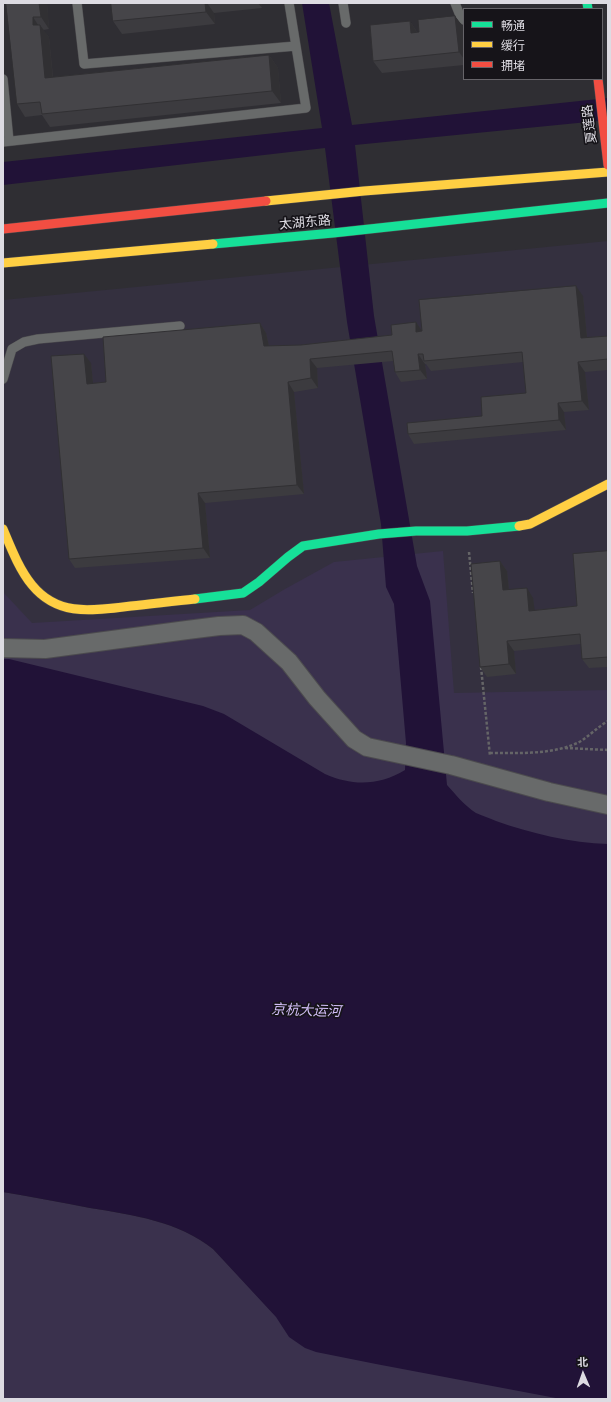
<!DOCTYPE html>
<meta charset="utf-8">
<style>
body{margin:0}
#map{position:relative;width:611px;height:1402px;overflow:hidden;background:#2f2e33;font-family:Helvetica,"Noto Sans SC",sans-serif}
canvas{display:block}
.frame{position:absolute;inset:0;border:4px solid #dddbe2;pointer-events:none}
.legend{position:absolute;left:463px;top:8px;width:140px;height:72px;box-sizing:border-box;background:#161419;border:1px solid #666469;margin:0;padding:5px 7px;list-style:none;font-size:12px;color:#dddbe2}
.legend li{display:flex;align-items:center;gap:8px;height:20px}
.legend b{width:20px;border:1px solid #666469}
.north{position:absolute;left:563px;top:1354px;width:40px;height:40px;-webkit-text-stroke:3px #161419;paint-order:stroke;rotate:358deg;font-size:11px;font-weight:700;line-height:16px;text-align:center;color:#dddbe2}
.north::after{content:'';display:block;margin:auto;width:14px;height:18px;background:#dddbe2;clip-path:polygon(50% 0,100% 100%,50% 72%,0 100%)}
</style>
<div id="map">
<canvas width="611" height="1402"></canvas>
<div class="frame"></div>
<ul class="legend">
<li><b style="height:5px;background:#16e098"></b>畅通</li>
<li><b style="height:5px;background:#ffcf43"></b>缓行</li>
<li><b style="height:5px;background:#f24e42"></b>拥堵</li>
</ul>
<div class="north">北</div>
</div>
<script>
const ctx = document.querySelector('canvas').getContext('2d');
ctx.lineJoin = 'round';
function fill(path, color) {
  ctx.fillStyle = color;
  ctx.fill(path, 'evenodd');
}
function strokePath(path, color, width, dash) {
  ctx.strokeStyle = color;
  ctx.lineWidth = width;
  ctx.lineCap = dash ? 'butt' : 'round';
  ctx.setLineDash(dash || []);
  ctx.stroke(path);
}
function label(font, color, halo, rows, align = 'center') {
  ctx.font = font + ' Helvetica,"Noto Sans SC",sans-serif';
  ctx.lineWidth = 3.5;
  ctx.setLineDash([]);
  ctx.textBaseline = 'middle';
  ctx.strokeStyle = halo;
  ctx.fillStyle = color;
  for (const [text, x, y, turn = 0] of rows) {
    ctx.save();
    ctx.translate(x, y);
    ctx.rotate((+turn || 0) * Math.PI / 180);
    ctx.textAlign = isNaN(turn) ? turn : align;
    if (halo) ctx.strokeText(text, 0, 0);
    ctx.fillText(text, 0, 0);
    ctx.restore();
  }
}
fill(new Path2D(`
 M608,241V785L3,658V300Z`), '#34303f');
fill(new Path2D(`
 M443,551L454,693L608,690V1399H3V1192C32,1197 61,1202 90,1208C133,1215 178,1221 213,1249L275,1315L3,859V592L32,623L250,610L285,589L334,562Z`), '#3a314d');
fill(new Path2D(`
 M302,3H329L352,125L608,98V120L355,145L374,316L417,566L430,601L447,785C456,795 465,806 476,813C482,816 490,818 496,821C530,833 571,843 608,844V1399H561L376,1364L316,1352L305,1348L289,1337L276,1317L213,1249C178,1221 133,1215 90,1208C61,1202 32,1197 3,1192V659H9L203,706L224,714L325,774C352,786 379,786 405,770L406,743L394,604L386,587L381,524L347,322L325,148L3,185V162L322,128Z`), '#211237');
const lane = new Path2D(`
 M77,3L84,64L296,46
 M343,3L346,23
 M455,3L461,18L464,20
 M3,79L9,141
 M3,142L306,108L289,3
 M3,379L12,349L24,342L38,339L180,326`);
const street = new Path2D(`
 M3,648L45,649L187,630L219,626L243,625L256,632L289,662L317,698L354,739L367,747L451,765L549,792L608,805`);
const fast = new Path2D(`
 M587,3L588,9
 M213,244L333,233L608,203
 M195,599L243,593L259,582L288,557L303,546L379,534L416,531H467L519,526`);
const slow = new Path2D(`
 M266,201L364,191L608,172
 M3,263L213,244
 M519,526L530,524L608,484
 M3,529C11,548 19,569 32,585C59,618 95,610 131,606C152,604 173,601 195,599`);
const jam = new Path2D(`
 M598,79L608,165
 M3,229L266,201`);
strokePath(lane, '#4c4b4e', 10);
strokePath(street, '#4c4b4e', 20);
strokePath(fast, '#4c4b4e', 10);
strokePath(slow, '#4c4b4e', 10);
strokePath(jam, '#4c4b4e', 10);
strokePath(new Path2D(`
 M469,552L473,593
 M481,667L490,756
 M565,748L608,750
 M490,753C518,753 556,755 581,741C590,735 598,727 608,721`), '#656567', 2.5, [3, 2]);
strokePath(lane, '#686a6a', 9);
strokePath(street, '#686a6a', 18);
strokePath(fast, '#16e098', 9);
strokePath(slow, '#ffcf43', 9);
strokePath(jam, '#f24e42', 9);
fill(new Path2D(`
 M6,3H47L49,29L43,30L49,37L53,77L269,55L278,68L281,103L50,127L42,115L25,117L17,104Z
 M111,3H262V8L214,13L215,24L122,34L113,21Z
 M455,16L464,28V65L382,73L373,61L410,21L417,32H419Z
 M583,296L587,337L608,336V370L585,372L589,410L564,412L566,430L414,444L408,434L482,416L526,393L523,362L431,371L426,364H425L427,379L401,382L395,372L393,361L317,368L318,388L294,392L304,494L205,503L210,558L75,568L69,559L91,363L93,383L106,382L260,323L266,333L269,346L301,345L392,335L416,322L421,330Z
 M608,551V667L589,668L582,659L581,644L514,651L516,674L487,677L480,667L500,561L507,571L509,590L533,598L534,610L577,606Z`), '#3c3b3f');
fill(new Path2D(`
 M39,3H47L49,29L41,17Z
 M205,3H207L214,13L215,24L206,12Z
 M258,3H262V8Z
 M455,16L464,28V59L459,52Z
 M33,17L40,28V25L49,37L54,91L45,78L33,25Z
 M410,21L418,34L411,33Z
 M269,55L278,68L281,103L272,91Z
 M576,286L583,296L588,348L581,338Z
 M416,322L422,331L416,332Z
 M260,323L266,333L271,355L264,346Z
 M84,354L91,363L94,393L87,384Z
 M418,354L425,364L427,379L420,370Z
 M310,359L317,368L318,388L311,378Z
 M578,362L585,372L589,410L582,401Z
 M288,382L294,392L304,494L297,485Z
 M558,403L564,412L566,430L559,420Z
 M198,493L205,503L210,558L203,548Z
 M500,561L507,571L510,600L503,590Z
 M527,588L533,598L536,620L529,611Z
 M507,641L514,651L516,674L509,664Z`), '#313033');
const building = new Path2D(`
 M6,3H39L41,17H33V25H40L45,78L269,55L272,91L42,114L40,102L17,104Z
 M111,3H205L206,12L113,21Z
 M455,16L459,52L373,61L370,25L410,21L411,33L419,32L418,20Z
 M576,286L581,338L608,336V359L578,362L582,401L558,403L559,420L408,434L407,423L482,416L481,397L526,393L522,352L424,361L423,354H418L420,370L395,372L392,351L310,359L311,378L288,382L297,485L198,493L203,548L69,559L51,356L84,354L87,384L106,382L103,337L260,323L264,346L301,345L392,335L391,325L416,322V332L422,331L419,300Z
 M608,551V657L582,659L580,634L507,641L509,664L480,667L471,564L500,561L503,590L527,588L529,611L577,606L573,554Z`);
fill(building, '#464549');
strokePath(building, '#313033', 1);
label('13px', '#dddbe2', '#161419', [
 ["夏莲路",590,124,-97],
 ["太湖东路",305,223,-5]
]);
label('italic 14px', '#d2bef8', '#161419', [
 ["京杭大运河",306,1011,2]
]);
</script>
